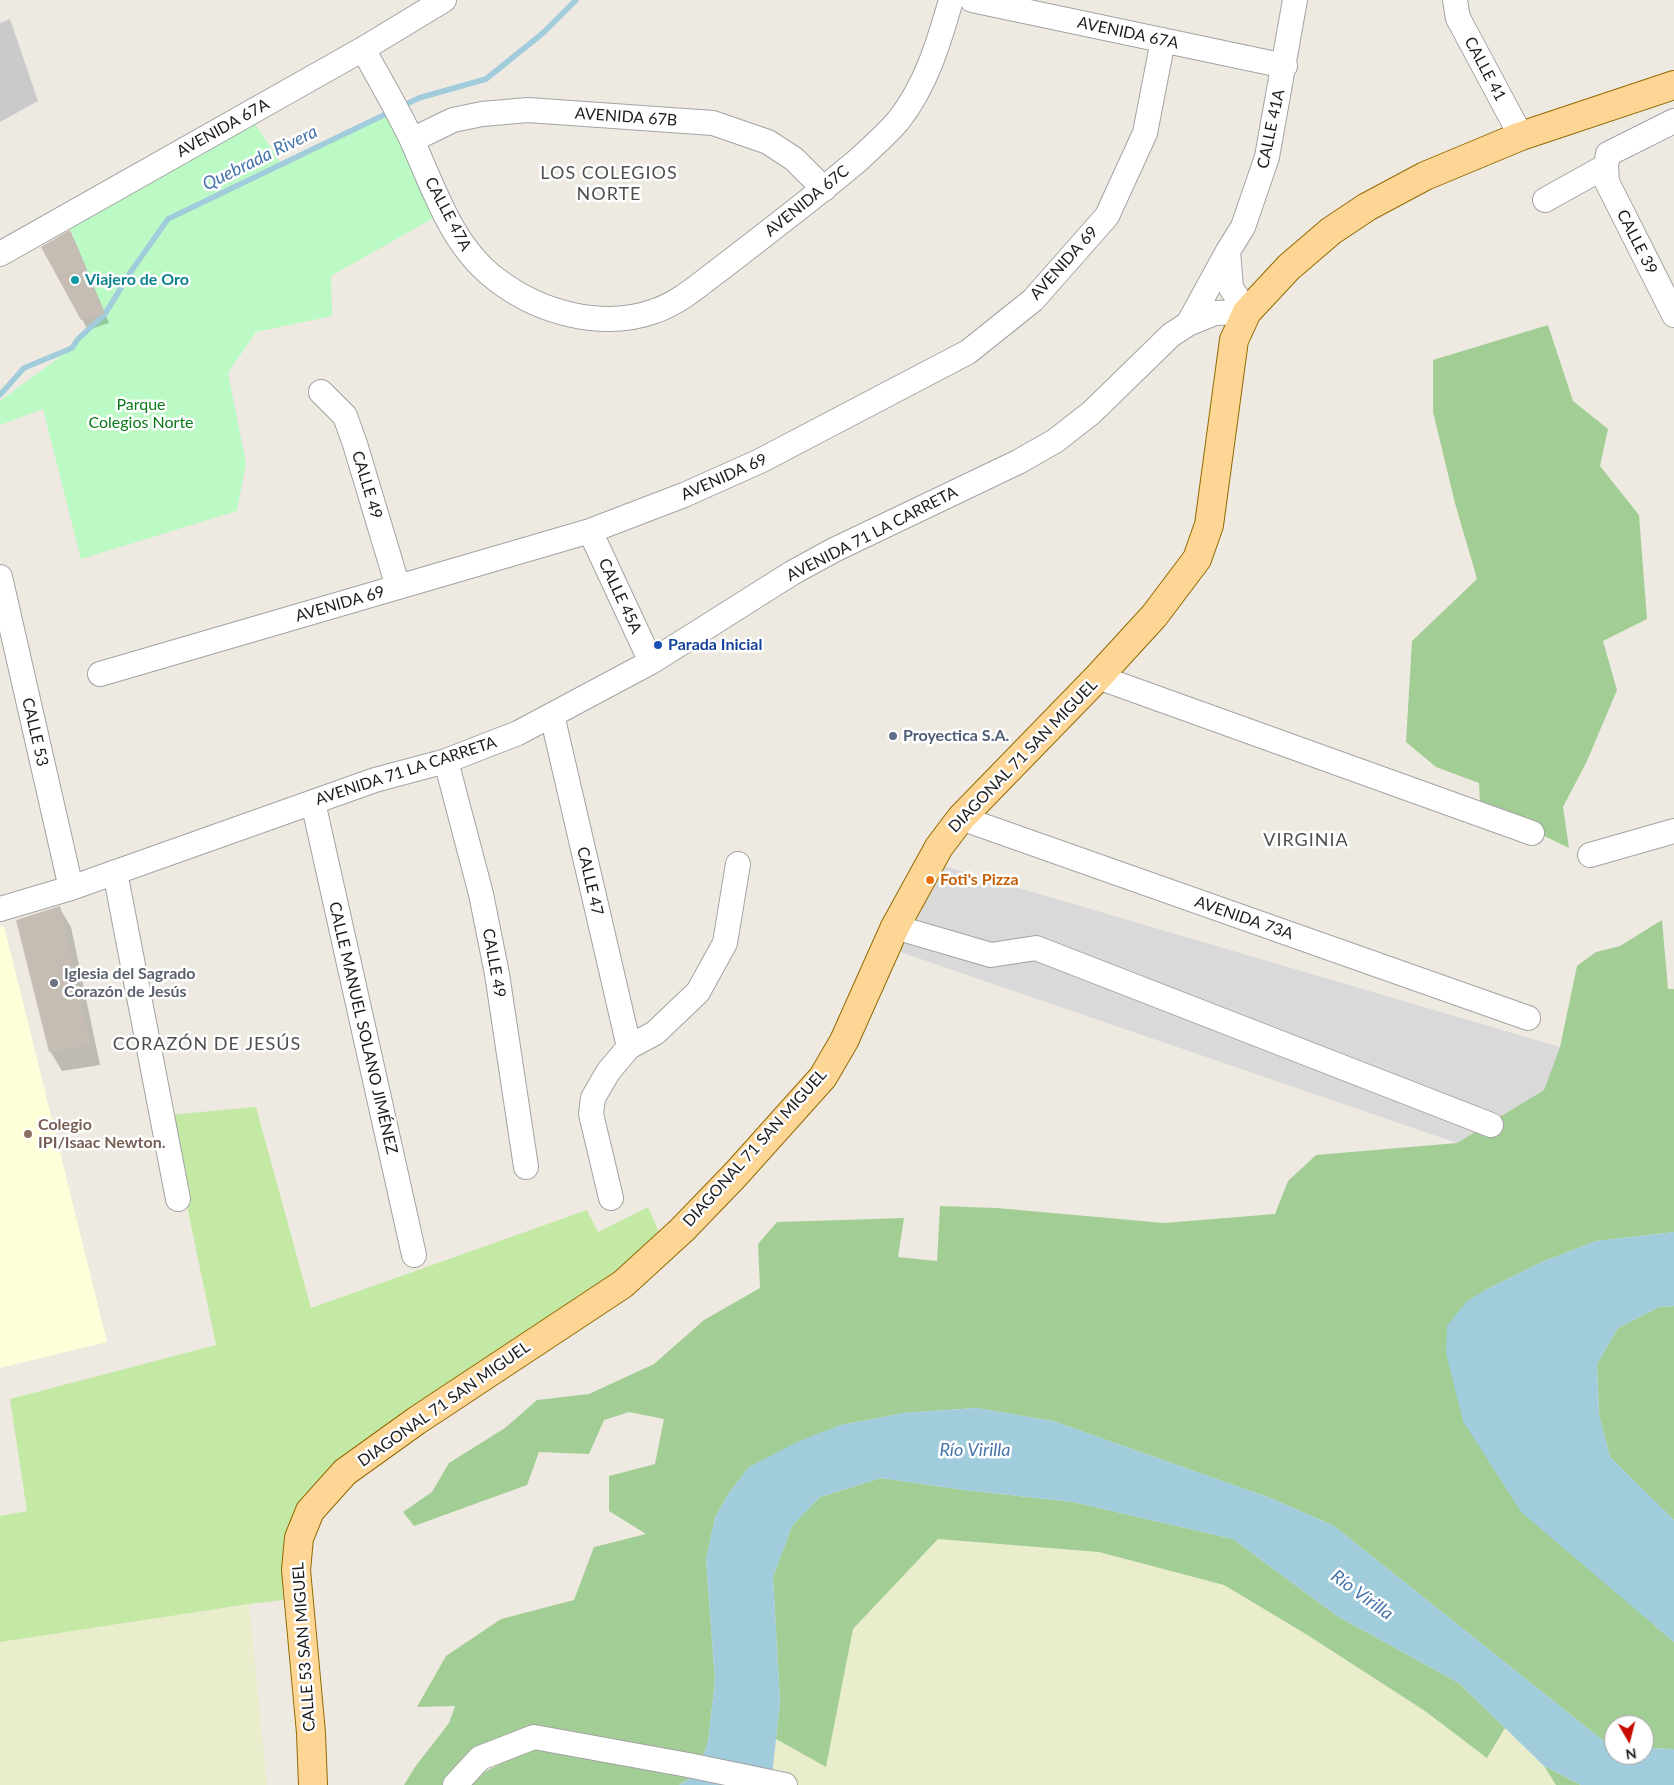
<!DOCTYPE html>
<meta charset="utf-8">
<style>
body{margin:0}
#map{position:relative;width:1674px;height:1785px;overflow:hidden;background:#eeeae1;font-family:Lato,sans-serif}
canvas{display:block}
.north{position:absolute;left:1604px;top:1715px;width:50px;height:50px;box-sizing:border-box;background:#fff;border:1px solid #a4a4a4;border-radius:50%;rotate:172deg;font-size:14px;font-weight:700;line-height:20px;text-align:center;color:#1c1c1c}
.north::after{content:'';display:block;margin:auto;width:18px;height:22px;background:#c70a00;clip-path:polygon(50% 0,100% 100%,50% 72%,0 100%)}
</style>
<div id="map">
<canvas width="1674" height="1785"></canvas>
<div class="north">N</div>
</div>
<script>
const ctx = document.querySelector('canvas').getContext('2d');
ctx.lineJoin = 'round';
function fill(path, color) {
  ctx.fillStyle = color;
  ctx.fill(path, 'evenodd');
}
function strokePath(path, color, width, dash) {
  ctx.strokeStyle = color;
  ctx.lineWidth = width;
  ctx.lineCap = dash ? 'butt' : 'round';
  ctx.setLineDash(dash || []);
  ctx.stroke(path);
}
function label(font, color, halo, rows, align = 'center') {
  ctx.font = font + ' Lato,sans-serif';
  ctx.lineWidth = 5;
  ctx.setLineDash([]);
  ctx.textBaseline = 'middle';
  ctx.strokeStyle = halo;
  ctx.fillStyle = color;
  for (const [text, x, y, turn = 0] of rows) {
    ctx.save();
    ctx.translate(x, y);
    ctx.rotate((+turn || 0) * Math.PI / 180);
    ctx.textAlign = isNaN(turn) ? turn : align;
    if (halo) ctx.strokeText(text, 0, 0);
    ctx.fillText(text, 0, 0);
    ctx.restore();
  }
}
fill(new Path2D(`
 M944,866L1560,1047L1544,1090L1457,1143L900,952Z`), '#dad9d9');
fill(new Path2D(`
 M4,926L107,1342L0,1368V927Z`), '#fdffd8');
fill(new Path2D(`
 M10,19L38,101L0,122V23Z`), '#cacaca');
fill(new Path2D(`
 M938,1539L1099,1552L1224,1585L1309,1636L1425,1711L1487,1758L1505,1728L1544,1766L1556,1785H771L776,1739L826,1767L853,1629Z
 M249,1604L267,1785H0V1642Z`), '#e9edcb');
fill(new Path2D(`
 M256,1107L311,1308L587,1210L598,1232L648,1207L662,1239L462,1382L325,1477L286,1548L283,1600L249,1604L0,1642V1516L27,1511L10,1399L216,1345L168,1115Z`), '#c3e9a5');
fill(new Path2D(`
 M1548,325L1573,401L1608,429L1600,466L1639,515L1647,619L1603,641L1617,690L1587,761L1563,807L1569,848L1480,805L1479,783L1436,767L1406,742L1412,641L1477,579L1455,503L1433,412V360Z
 M1662,920L1668,989H1674V1232L1596,1241L1542,1262L1487,1289L1655,1626L1674,1642V1749L1644,1748V1725H1614V1746H1610L1334,1526L1273,1499L1053,1421L976,1408L904,1413L841,1425L749,1467L728,1494L715,1518L706,1559L715,1680L708,1742L696,1775L679,1785H469L477,1776L532,1747L444,1785H404L415,1767L449,1723L455,1706L417,1707L446,1656L501,1619L574,1600L594,1547L646,1534L609,1511V1476L655,1464L664,1419L629,1412L604,1420L589,1454L539,1452L527,1485L414,1526L403,1512L432,1492L449,1463L505,1428L537,1400L589,1394L654,1364L704,1320L760,1288L758,1244L777,1222L904,1218L898,1257L937,1261L940,1206L997,1208L1164,1223L1275,1214L1288,1181L1316,1155L1457,1143L1544,1090L1560,1047L1577,966L1596,952L1620,946Z
 M1674,1306V1520L1610,1457L1599,1414L1597,1364L1618,1328L1659,1307Z
 M881,1478L964,1490L1073,1502L1233,1539L1337,1616L1459,1683L1505,1728L1487,1758L1425,1711L1309,1636L1224,1585L1099,1552L938,1539L853,1629L826,1767L776,1739L780,1702L773,1577L792,1526L820,1497Z
 M1544,1766L1581,1785H1556Z`), '#a2ce95');
fill(new Path2D(`
 M391,110L444,212L331,276L332,316L256,332L228,373L246,463L237,511L81,559L43,409L0,425V401L72,348L105,314L70,229L255,124L281,163Z`), '#bbfac4');
fill(new Path2D(`
 M1674,1232V1306L1659,1307L1618,1328L1597,1364L1599,1414L1610,1457L1674,1520V1642L1521,1512L1463,1421L1446,1353L1447,1326L1466,1302L1487,1289L1542,1262L1596,1241Z
 M976,1408L1053,1421L1273,1499L1334,1526L1610,1746H1614V1755H1644V1748L1674,1749V1785H1581L1544,1766L1459,1683L1337,1616L1233,1539L1073,1502L964,1490L881,1478L820,1497L792,1526L773,1577L780,1702L771,1785H679L696,1775L708,1742L715,1680L706,1559L715,1518L728,1494L749,1467L799,1441L841,1425L904,1413Z`), '#a0ccdc');
fill(new Path2D(`
 M70,232L75,241L109,323L88,330L42,247Z
 M59,907L71,927L100,1065L62,1071L50,1051Z`), '#0003');
strokePath(new Path2D(`
 M400,107L419,98L486,79L543,33L576,0
 M0,395L24,368L72,348L78,339L105,314L132,270L168,219L392,111`), '#a0ccdc', 5.5);
fill(new Path2D(`
 M70,230L105,314L81,320L41,247Z
 M60,906L90,1045L49,1052L16,920Z`), '#c5bdb4');
const minor = new Path2D(`
 M972,0L1285,66
 M1455,0L1458,18L1521,136
 M363,49C379,78 396,107 411,138C434,188 451,246 497,280C540,313 603,330 655,311C676,304 694,289 711,276C735,258 758,240 781,222C807,202 832,182 857,161C871,148 886,135 898,121C926,86 939,42 951,0
 M412,140L453,120L482,114L528,110L713,123L768,142L794,159L824,189
 M1606,166L1607,182L1674,315
 M1545,200L1606,166L1608,154L1674,121
 M1228,251L1231,288L1247,312
 M0,254L363,49L444,0
 M1188,324L1228,251L1243,227L1267,157L1295,0
 M321,392L345,416L355,444L398,587
 M590,531L651,662
 M0,577L71,888
 M100,674L590,531L684,495L760,461L968,352L1033,300L1107,216L1145,133L1163,40
 M1098,677L1532,833
 M552,715L629,1047
 M446,761L481,894L497,974L526,1167
 M313,802L414,1255
 M961,818L1528,1018
 M1590,855L1674,831
 M115,872L178,1199
 M0,909L71,888L375,780L446,761L518,733L651,662L792,573L834,550L1018,462L1055,441L1091,413L1171,335L1188,324L1215,313L1247,312
 M895,927L991,955L1036,948L1491,1125
 M611,1198L591,1114L593,1098L608,1072L629,1047L655,1033L698,992L725,943L738,864
 M455,1785L480,1758L534,1737L688,1765L785,1785`);
const major = new Path2D(`
 M313,1785L311,1733L296,1570L299,1538L310,1511L345,1472L416,1421L623,1284L682,1230L736,1174L823,1077L844,1041L895,927L939,847L961,818L1098,677L1154,616L1197,559L1209,525L1234,340L1247,312L1289,267L1331,231L1367,207L1425,176L1521,136L1674,85`);
strokePath(minor, '#a3a3a3', 26);
strokePath(major, '#936a00', 30);
strokePath(minor, '#fff', 24);
strokePath(major, '#fdd696', 28);
for (const [x, y, r, color] of [
 [75,280,5,"#0f9aa8"],
 [658,645,5,"#1a4fb4"],
 [893,736,5,"#5c6f8a"],
 [930,880,5,"#e8710a"],
 [54,983,5,"#6b7280"],
 [28,1134,5,"#8d6e63"]
]) {
  const dot = new Path2D();
  dot.arc(x, y, r, 0, 2 * Math.PI);
  ctx.fillStyle = color;
  ctx.fill(dot);
  strokePath(dot, '#fff', 2);
}
label('16px', '#1c1c1c', '#fff', [
 ["AVENIDA 67A",1128,33,12],
 ["CALLE 41",1485,69,62],
 ["AVENIDA 67B",626,117,4],
 ["AVENIDA 67A",223,128,-29],
 ["CALLE 41A",1271,129,-78],
 ["AVENIDA 67C",807,201,-39],
 ["CALLE 47A",448,214,62],
 ["CALLE 39",1637,242,63],
 ["AVENIDA 69",1064,263,-48],
 ["AVENIDA 69",724,477,-24],
 ["CALLE 49",367,485,73],
 ["AVENIDA 71 LA CARRETA",872,534,-27],
 ["CALLE 45A",620,596,65],
 ["AVENIDA 69",340,604,-16],
 ["CALLE 53",35,732,77],
 ["DIAGONAL 71 SAN MIGUEL",1023,756,-46],
 ["AVENIDA 71 LA CARRETA",406,771,-18],
 ["CALLE 47",590,881,77],
 ["AVENIDA 73A",1244,918,19],
 ["CALLE 49",494,963,80],
 ["CALLE MANUEL SOLANO JIMÉNEZ",363,1028,77],
 ["DIAGONAL 71 SAN MIGUEL",755,1148,-48],
 ["DIAGONAL 71 SAN MIGUEL",444,1404,-35],
 ["CALLE 53 SAN MIGUEL",304,1647,-94]
]);
label('bold 16px', '#0d838f', '#fff', [
 ["Viajero de Oro",85,280]
], 'left');
label('16px', '#097a19', '#fff', [
 ["Parque",141,405],
 ["Colegios Norte",141,423]
]);
label('bold 16px', '#164399', '#fff', [
 ["Parada Inicial",668,645]
], 'left');
label('bold 16px', '#4e5e75', '#fff', [
 ["Proyectica S.A.",903,736]
], 'left');
label('bold 16px', '#c56008', '#fff', [
 ["Foti's Pizza",940,880]
], 'left');
label('bold 16px', '#5b616d', '#fff', [
 ["Iglesia del Sagrado",64,974],
 ["Corazón de Jesús",64,992]
], 'left');
label('bold 16px', '#785e54', '#fff', [
 ["Colegio",38,1125],
 ["IPI/Isaac Newton.",38,1143]
], 'left');
label('italic 18px', '#4774ac', '#fff', [
 ["Quebrada Rivera",260,158,-26],
 ["Río Virilla",975,1450],
 ["Río Virilla",1362,1595,36]
]);
ctx.letterSpacing = '1px';
label('18px', '#4f4f4f', '#fff', [
 ["LOS COLEGIOS",609,173],
 ["NORTE",609,194],
 ["VIRGINIA",1306,840],
 ["CORAZÓN DE JESÚS",207,1044]
]);
ctx.letterSpacing = '0px';
</script>
